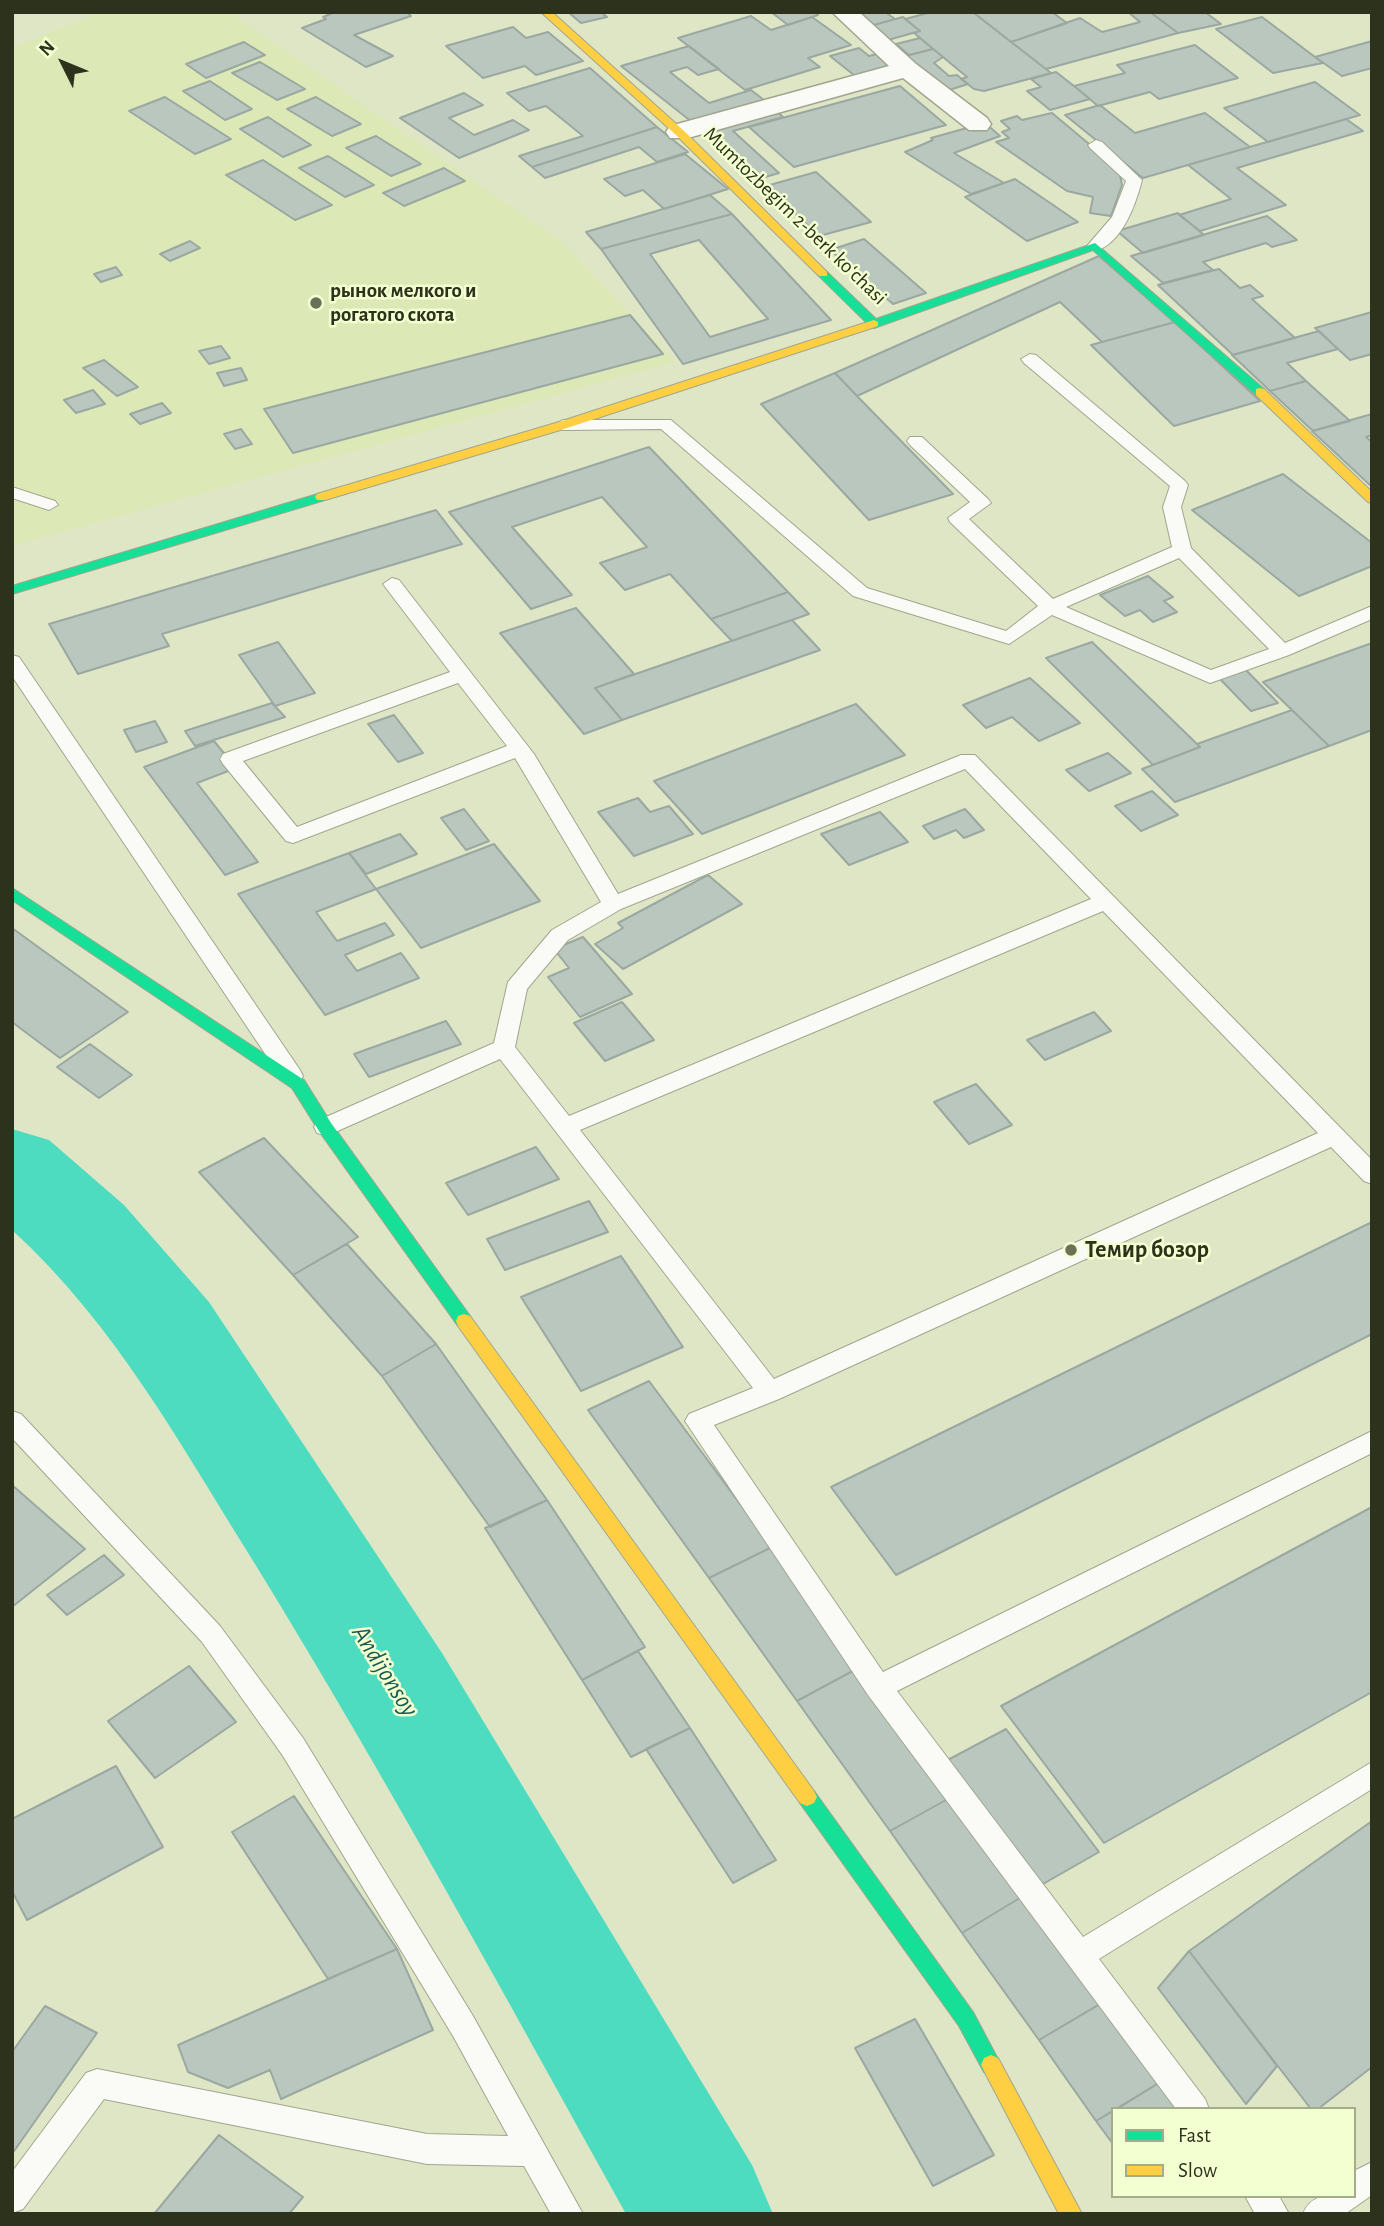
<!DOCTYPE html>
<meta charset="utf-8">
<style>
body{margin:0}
#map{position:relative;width:1384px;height:2226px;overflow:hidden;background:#dee6c6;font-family:"Alegreya Sans",sans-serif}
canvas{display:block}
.frame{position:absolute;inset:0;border:14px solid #2d321c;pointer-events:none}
.legend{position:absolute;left:1111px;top:2107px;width:245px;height:91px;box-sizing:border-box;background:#f3ffd1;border:2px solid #a4ad89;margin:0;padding:9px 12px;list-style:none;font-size:21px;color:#2d321c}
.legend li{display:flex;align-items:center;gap:14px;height:35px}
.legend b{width:35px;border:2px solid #a4ad89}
.north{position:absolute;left:28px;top:28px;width:70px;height:70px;-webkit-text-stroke:5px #f3ffd1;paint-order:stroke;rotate:313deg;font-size:19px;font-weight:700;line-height:28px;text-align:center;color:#2d321c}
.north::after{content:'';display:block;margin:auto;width:24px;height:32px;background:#2d321c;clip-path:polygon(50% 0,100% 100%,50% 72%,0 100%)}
</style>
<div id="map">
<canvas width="1384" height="2226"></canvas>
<div class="frame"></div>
<ul class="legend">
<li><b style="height:9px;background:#16e098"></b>Fast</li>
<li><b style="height:9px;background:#ffcf43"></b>Slow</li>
</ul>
<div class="north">N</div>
</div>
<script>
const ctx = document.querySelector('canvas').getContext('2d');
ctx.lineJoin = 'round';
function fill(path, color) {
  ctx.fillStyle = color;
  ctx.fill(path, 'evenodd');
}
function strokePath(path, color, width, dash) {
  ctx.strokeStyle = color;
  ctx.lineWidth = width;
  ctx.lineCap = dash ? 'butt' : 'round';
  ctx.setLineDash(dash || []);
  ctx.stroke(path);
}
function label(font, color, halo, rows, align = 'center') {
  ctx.font = font + ' "Alegreya Sans",sans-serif';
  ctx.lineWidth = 5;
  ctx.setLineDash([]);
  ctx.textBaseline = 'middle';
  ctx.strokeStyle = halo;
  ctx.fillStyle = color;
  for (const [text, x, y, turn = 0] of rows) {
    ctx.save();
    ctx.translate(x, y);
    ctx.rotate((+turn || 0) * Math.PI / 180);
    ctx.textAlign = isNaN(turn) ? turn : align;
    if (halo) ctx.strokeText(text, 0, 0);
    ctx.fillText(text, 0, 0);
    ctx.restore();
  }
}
fill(new Path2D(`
 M100,12H229L565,244L675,362L12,546V48Z`), '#dce9b6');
fill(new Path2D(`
 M12,1129L49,1140L124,1205L209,1302L442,1653L752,2165L773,2214H626C505,1996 386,1777 255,1564C181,1446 116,1325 12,1230Z`), '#4ddcc0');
const building = new Path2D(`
 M335,12H406L411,16L354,35L393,56L366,67L302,28L326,19L323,17Z
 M568,12H601L607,17L581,23Z
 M771,12H814L818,15L788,25Z
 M856,12H885L895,19L870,26Z
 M932,12L974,13L1051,73L984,91L974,89L961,79L967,77L914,33L920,31L905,19Z
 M1052,12L1067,23L1011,42L974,13Z
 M1128,12H1150L1178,33L1046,69L1011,42L1080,18L1102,32L1140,22Z
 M1150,12H1205L1221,24L1178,33Z
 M751,16L771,30L812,17L851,45L808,58L820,67L745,90L678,38Z
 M903,17L920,31L888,40L870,26Z
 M1262,17L1315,57L1323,63L1273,73L1216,29Z
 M513,27L526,38L548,32L583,61L536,75L525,66L483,78L446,46Z
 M920,38L933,49L909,55L896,44Z
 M1372,41V68L1342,76L1315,57Z
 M244,42L265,55L206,78L186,64Z
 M1195,45L1238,78L1159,99L1150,92L1098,106L1074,86L1125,73L1117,65Z
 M689,46L719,69L698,75L687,67L670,72L709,103L751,90L769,104L697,126L621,66Z
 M859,48L869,56L881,53L900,68L859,79L830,56Z
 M933,49L943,57L934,63L949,76L957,75L968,84L946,91L906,56Z
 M260,62L305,89L277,100L232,73Z
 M590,68L657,127L532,167L519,156L583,136L546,106L529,111L507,93Z
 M1056,72L1074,86L1090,99L1050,110L1027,91L1041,87L1031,79Z
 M210,81L252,109L225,120L183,91Z
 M1315,82L1360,115L1268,142L1224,108Z
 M900,86L946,125L794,167L749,127Z
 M464,93L483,105L449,118L474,135L513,120L529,130L459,158L400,118Z
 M165,97L231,139L195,154L129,111Z
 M316,97L361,124L332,136L287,109Z
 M1100,105L1135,133L1205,113L1250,147L1143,178L1065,115Z
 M773,108L783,117L733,131L779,173L755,180L699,129Z
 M1052,113L1119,169L1122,185L1111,216L1090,213L1093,197L1067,191L996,142L1009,138L1002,132L1010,129L1001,121L1017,116L1022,120Z
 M268,117L311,145L283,157L240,129Z
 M1346,119L1363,131L1237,168L1286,205L1200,231L1179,215L1231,199L1188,165Z
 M985,123L1000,136L954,153L1004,183L971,194L905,152L933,140L931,138Z
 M657,127L688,152L657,162L639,147L545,178L532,167Z
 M376,136L421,164L391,176L346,148Z
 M685,154L728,189L664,209L643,190L625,196L604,179Z
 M328,156L374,185L345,197L299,168Z
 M263,160L332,205L295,220L226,175Z
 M444,168L465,181L404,206L383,193Z
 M816,172L871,222L819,236L766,186Z
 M1015,179L1078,222L1027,241L965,197Z
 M710,195L732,214L601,249L586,232Z
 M1178,213L1204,235L1143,253L1117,231Z
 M732,214L831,320L683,364L601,249ZM699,240L768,319L710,337L650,254Z
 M1267,216L1297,240L1272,247L1266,243L1203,262L1213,270L1163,283L1131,256Z
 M864,239L926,293L893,304L830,250Z
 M190,241L200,248L170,261L160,254Z
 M1099,256L1175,322L1102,342L1060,302L857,396L835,373Z
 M116,267L122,275L101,282L94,274Z
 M1219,269L1240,288L1250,285L1263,296L1252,299L1295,338L1233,355L1158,285Z
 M1372,312V354L1350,360L1315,328Z
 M630,315L663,354L293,453L264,409Z
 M1175,322L1260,401L1174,426L1091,345Z
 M1319,331L1338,349L1287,363L1306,381L1270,391L1232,355Z
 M221,346L230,358L209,364L199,351Z
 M104,360L138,387L117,396L83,368Z
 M241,368L247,380L224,386L217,373Z
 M835,373L857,396L953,494L869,520L761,404Z
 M1306,381L1350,421L1313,431L1270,391Z
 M93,390L105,404L76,413L64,400Z
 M162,403L171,413L140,424L130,414Z
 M1372,414V435L1366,437L1372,442V487L1312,431Z
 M241,429L252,444L235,449L224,434Z
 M649,447L788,592L711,619L670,574L625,590L600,563L647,547L602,497L512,527L572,595L531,609L449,512Z
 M1283,474L1372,543V566L1299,596L1192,510Z
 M436,510L462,544L162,634L169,646L78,674L49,624Z
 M1148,576L1173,597L1164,601L1177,612L1153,622L1140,610L1125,616L1100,595Z
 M788,592L809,614L732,641L711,619Z
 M576,608L634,674L595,688L622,720L584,734L500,633Z
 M792,620L820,650L622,720L595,688Z
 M278,642L315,693L275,706L239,655Z
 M1092,642L1197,744L1200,747L1153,765L1046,658Z
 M1372,643V730L1329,746L1263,682Z
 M1246,670L1278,703L1251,711L1219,678Z
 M1030,678L1080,723L1039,741L1012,717L986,728L963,705Z
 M272,703L285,717L195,746L185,731Z
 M856,704L905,755L702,834L654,781Z
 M1292,710L1329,746L1175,802L1142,769L1200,747L1197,744Z
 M394,715L423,753L398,762L368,724Z
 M155,721L167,742L136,752L124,730Z
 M214,741L236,768L197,783L258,862L225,875L144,767Z
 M1108,753L1131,773L1089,791L1066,770Z
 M1152,791L1178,815L1141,831L1115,806Z
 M638,798L650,812L669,806L693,834L634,856L598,812Z
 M464,809L489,841L466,850L441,818Z
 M965,809L984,830L964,838L956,830L934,839L923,826Z
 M880,812L908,842L849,865L821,834Z
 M400,834L417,854L366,874L349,853Z
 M494,844L540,901L421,948L376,889Z
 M349,853L376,889L316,912L337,941L385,923L394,935L345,955L357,971L401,953L419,978L325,1015L238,894Z
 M708,875L742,904L623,969L595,944L623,928L618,923Z
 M12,928L128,1012L60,1058L12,1022Z
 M583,937L632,994L580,1017L548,977L569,968L554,949Z
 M622,1002L654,1040L605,1061L574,1023Z
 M1094,1012L1111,1031L1045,1060L1027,1040Z
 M446,1021L461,1044L369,1077L354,1054Z
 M90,1044L132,1075L99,1098L57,1067Z
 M976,1084L1012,1125L969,1144L934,1102Z
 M264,1138L358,1237L293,1275L199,1172Z
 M536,1147L559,1179L468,1215L446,1183Z
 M589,1201L608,1232L505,1270L487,1239Z
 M1372,1222V1334L896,1575L831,1487Z
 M347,1244L436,1344L382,1376L293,1275Z
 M621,1256L683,1347L581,1391L521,1297Z
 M436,1344L547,1500L490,1527L382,1376Z
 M649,1381L772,1547L709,1578L588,1410Z
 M12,1485L85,1549L12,1607Z
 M547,1500L645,1647L582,1680L485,1528Z
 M1372,1507V1692L1104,1843L1001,1706Z
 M772,1547L860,1667L797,1701L709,1578Z
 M104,1555L124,1575L67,1615L47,1595Z
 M638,1651L690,1728L631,1757L582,1680Z
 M189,1666L236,1722L155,1778L108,1721Z
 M860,1667L955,1795L890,1831L797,1701Z
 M690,1728L776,1860L733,1883L646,1749Z
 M1006,1729L1099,1852L1036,1888L944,1762Z
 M116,1766L163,1847L27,1920L12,1891V1819Z
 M955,1795L1028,1893L962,1933L890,1831Z
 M294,1796L397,1949L328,1979L232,1832Z
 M1372,1821V2067L1318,2109H1311L1189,1951Z
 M1028,1893L1107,2000L1039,2040L962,1933Z
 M397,1949L433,2030L281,2099L270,2070L228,2088L188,2072L178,2045Z
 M1189,1951L1277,2066L1246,2104L1158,1988Z
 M1103,2002L1162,2081L1096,2121L1039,2040Z
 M45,2006L97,2033L12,2154V2052Z
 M915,2019L994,2155L933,2186L855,2048Z
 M1162,2081L1182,2109H1117Z
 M1113,2111V2144L1096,2121Z
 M219,2135L303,2197L289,2214H154Z`);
fill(building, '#b9c7bf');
strokePath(building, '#9ba8a1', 2);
const lane = new Path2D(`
 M1096,140L1102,142L1142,180C1136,204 1122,244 1095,251L1087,246L1112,217L1126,181L1090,148L1088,145Z
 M1030,354L1036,355L1185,481L1188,485L1181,507L1191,548L1285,643L1372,606V619L1289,655L1210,683L1052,615L1009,644L853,596L661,429L563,430L554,425L563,420H671L867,588L1006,631L1038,606L950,522L948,518L970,502L910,445L907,441L910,437H922L988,499L991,503L969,519L1053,599L1172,547L1163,507L1170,486L1024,363L1021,359ZM1179,558L1269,649L1211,670L1066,607Z
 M12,487L55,501L58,505L49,510L12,498Z
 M392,578L399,580L534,754L618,894L961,755H975L1372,1160V1184L1364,1181L1331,1147L779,1399L714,1425L883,1672L1372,1431V1453L897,1691L1083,1937L1372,1762V1789L1099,1959L1205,2099L1209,2109H1176L868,1695L685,1421L689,1414L753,1388L500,1059L333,1133L325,1135L317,1133L314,1127L317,1121L494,1043L508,982L552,930L601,902L515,758L293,843L286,841L223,764L220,759L223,754L450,672L383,584ZM458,683L507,746L297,827L243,761ZM965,769L1091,899L569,1116L515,1047L527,989L568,940L621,909ZM1103,911L1318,1133L774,1379L580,1130Z
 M12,655L19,657L300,1070L303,1076L300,1082H284L12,676Z
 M12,1411L21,1414L220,1626L303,1738L473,2016L583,2214H551L524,2166L427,2164L104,2099L23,2209L12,2213V2172L86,2073L97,2069L427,2134L508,2136L453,2036L283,1756L202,1642L12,1438Z
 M1372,2162V2195L1345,2214H1303C1312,2191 1333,2196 1354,2196V2171Z
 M1245,2196H1279L1289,2214H1255Z`);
const street = new Path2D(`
 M832,12H859L916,64L987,118L991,124L987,130H969L903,78L688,138H670L666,132L670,126L889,66Z`);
const fast = new Path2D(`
 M1095,243L1264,389V395H1256L1093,250L874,328L870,326L817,274L827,272L876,319Z
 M321,493L325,494V500L12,594V586Z
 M12,888L304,1080L331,1123L470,1316L472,1321L470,1326H458L319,1131L292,1088L12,900Z
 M807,1788L814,1791L973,2012L1001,2065L998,2072L991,2075L984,2072L959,2026L800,1803L797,1797L800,1791Z`);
const slow = new Path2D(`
 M541,12H552L683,130L827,272V276H819L675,134Z
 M874,320L878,322V326L567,428L325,500H317L315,497L317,494L559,422Z
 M1260,388L1264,389L1372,492V503L1368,502L1256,395V389Z
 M464,1314L470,1316L814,1791L817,1797L814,1803L807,1806L800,1803L458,1326L456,1321L458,1316Z
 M991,2055L998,2058L1082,2214H1059L981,2065L984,2058Z`);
strokePath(lane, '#a0a68d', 2);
strokePath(street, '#a0a68d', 3);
strokePath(fast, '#a0a68d', 2);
strokePath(slow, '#a0a68d', 2);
fill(lane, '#fafbf6');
fill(street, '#fafbf6');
fill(fast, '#16e098');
fill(slow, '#ffcf43');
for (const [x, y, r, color] of [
 [316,303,7,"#6b7158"],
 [1071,1250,7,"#6b7158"]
]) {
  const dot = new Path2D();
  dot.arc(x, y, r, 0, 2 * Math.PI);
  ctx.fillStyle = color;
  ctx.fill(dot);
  strokePath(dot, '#f3ffd1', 2.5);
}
label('21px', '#2d321c', '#f3ffd1', [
 ["Mumtozbegim 2-berk koʻchasi",795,216,44]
]);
label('bold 21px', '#2d321c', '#f3ffd1', [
 ["рынок мелкого и",330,291],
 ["рогатого скота",330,315]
], 'left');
label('bold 24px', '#2d321c', '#f3ffd1', [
 ["Темир бозор",1085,1250]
], 'left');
label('italic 26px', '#185c51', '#f3ffd1', [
 ["Andijonsoy",385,1671,58]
]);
</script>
